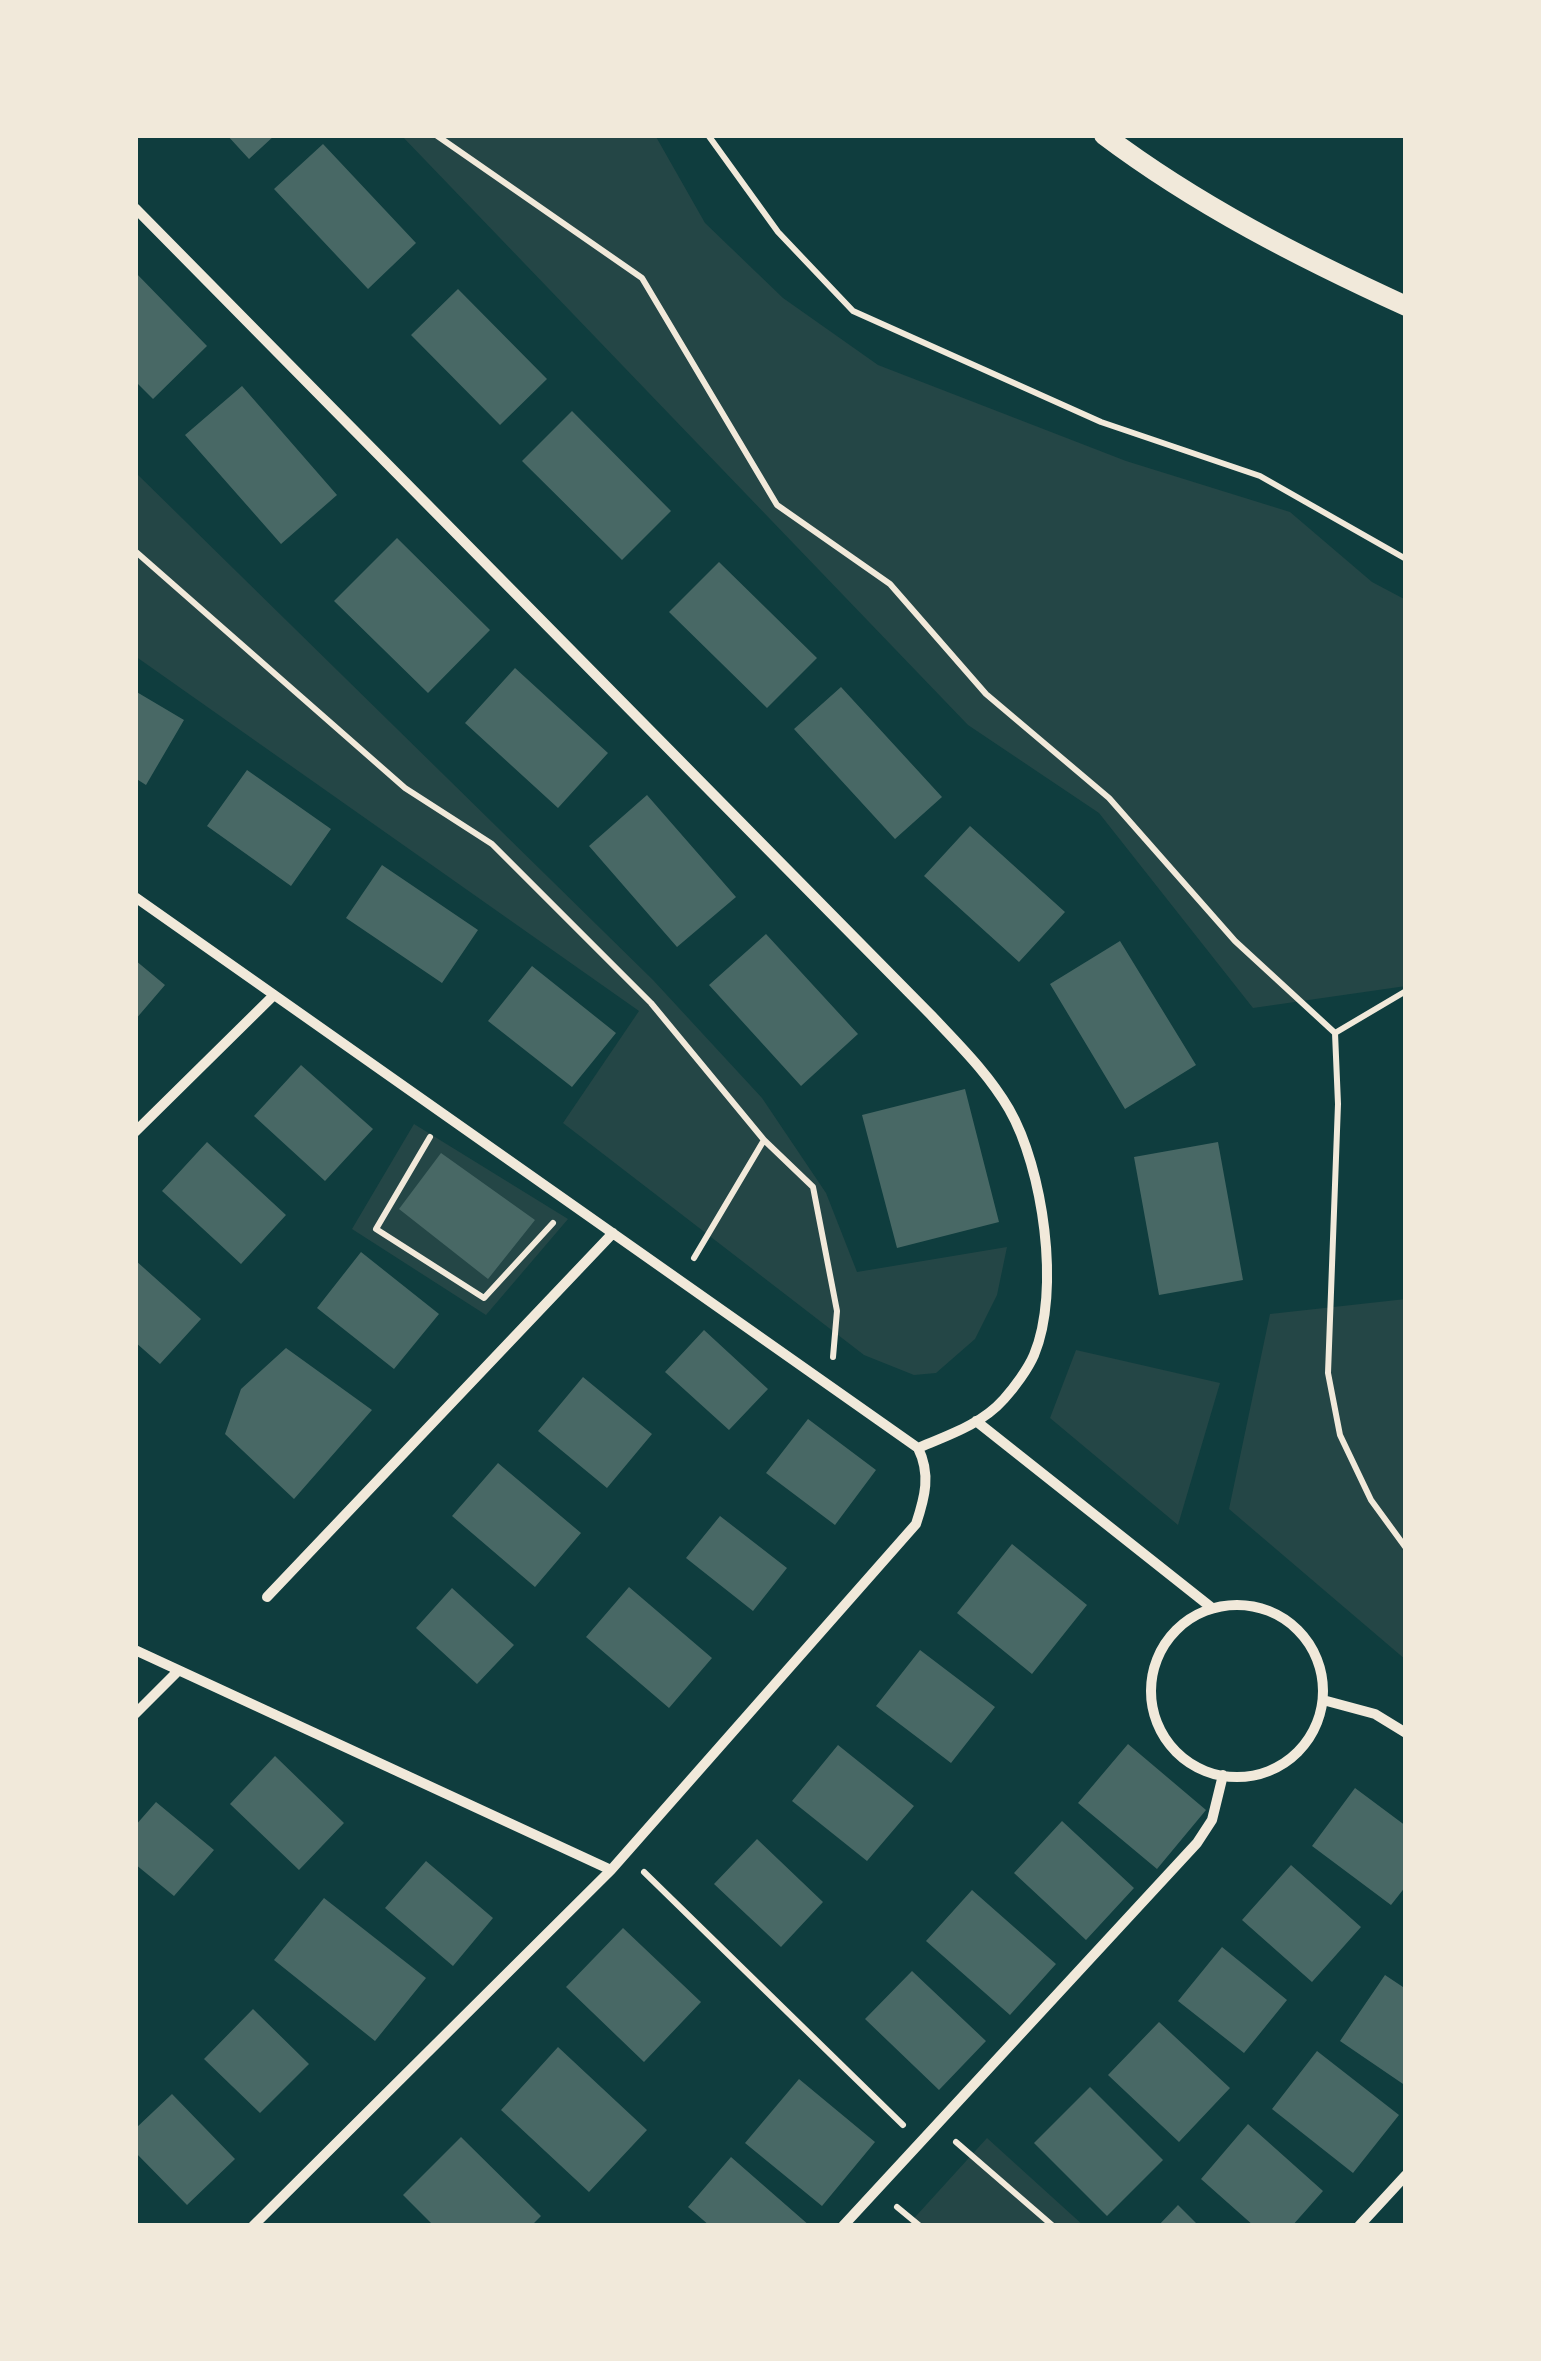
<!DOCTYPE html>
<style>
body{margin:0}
#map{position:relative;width:1541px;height:2361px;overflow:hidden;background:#0f3d3e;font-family:"Exo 2",sans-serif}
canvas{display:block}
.frame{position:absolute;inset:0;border:138px solid #f1e9da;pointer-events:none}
</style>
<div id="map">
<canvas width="1541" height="2361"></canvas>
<div class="frame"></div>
</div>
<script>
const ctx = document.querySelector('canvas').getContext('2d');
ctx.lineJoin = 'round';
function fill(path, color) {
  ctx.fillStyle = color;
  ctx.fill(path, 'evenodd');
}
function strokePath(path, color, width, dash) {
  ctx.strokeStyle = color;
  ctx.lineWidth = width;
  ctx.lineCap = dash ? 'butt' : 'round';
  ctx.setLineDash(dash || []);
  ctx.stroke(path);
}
fill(new Path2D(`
 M401,135H655L705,223L783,298L878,365L1126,461L1290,512L1372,582L1406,600V986L1253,1008L1099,813L968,725Z
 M135,472L653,980L762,1098L826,1193L857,1272L1007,1247L997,1295L975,1339L936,1373L914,1375L864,1355L563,1123L639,1011L135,656Z
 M414,1124L568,1219L486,1315L352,1229Z
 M1406,1299V1660L1229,1509L1270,1314Z
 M1076,1350L1220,1383L1178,1525L1050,1418Z
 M987,2138L1084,2226H907Z`), '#244646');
fill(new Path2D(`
 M227,135H275L249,159Z
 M323,144L416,243L368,289L274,189Z
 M135,272L207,346L153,399L135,381Z
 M458,289L547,379L500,425L411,335Z
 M242,386L337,495L281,544L185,435Z
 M572,411L671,511L622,560L522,461Z
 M397,538L490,630L428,693L334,601Z
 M719,562L817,658L767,708L669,612Z
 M515,668L608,753L558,808L465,723Z
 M841,687L942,797L895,839L794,729Z
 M135,691L184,720L146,785L135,778Z
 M247,770L331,829L291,886L207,826Z
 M647,795L736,897L677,947L589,846Z
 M970,826L1065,912L1019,962L924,876Z
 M382,865L478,930L442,983L346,918Z
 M766,934L858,1034L801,1086L709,985Z
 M1120,941L1196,1065L1125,1109L1050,984Z
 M135,960L165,985L135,1020Z
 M532,966L616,1033L572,1087L488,1021Z
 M301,1065L373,1129L325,1181L254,1116Z
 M965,1089L999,1222L897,1248L862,1115Z
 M207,1142L286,1215L241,1264L162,1191Z
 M1218,1142L1243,1280L1159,1295L1134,1157Z
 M441,1153L535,1220L488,1279L399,1209Z
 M361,1252L439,1314L394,1369L317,1308Z
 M135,1260L201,1319L160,1364L135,1342Z
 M704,1330L768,1389L729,1430L665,1372Z
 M286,1348L372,1410L294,1499L225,1434L241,1389Z
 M583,1377L652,1434L607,1488L538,1431Z
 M808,1419L876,1470L835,1525L766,1473Z
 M498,1463L581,1533L535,1587L452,1516Z
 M720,1516L787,1568L753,1611L686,1558Z
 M1012,1544L1087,1605L1032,1674L957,1613Z
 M629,1587L712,1658L669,1708L586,1637Z
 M452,1588L514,1645L477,1684L416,1628Z
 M920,1650L995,1707L951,1763L876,1706Z
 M1128,1744L1206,1810L1157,1869L1078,1803Z
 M838,1745L914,1806L867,1861L792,1801Z
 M275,1756L344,1823L299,1870L230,1804Z
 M1355,1788L1406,1826V1886L1391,1905L1312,1846Z
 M156,1802L214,1850L174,1896L135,1864V1826Z
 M1062,1821L1134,1888L1086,1940L1014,1873Z
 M757,1839L823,1902L781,1947L714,1884Z
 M426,1861L493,1918L453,1966L385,1908Z
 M1291,1865L1361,1927L1312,1982L1242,1920Z
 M972,1890L1056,1964L1010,2015L926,1941Z
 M324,1898L426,1978L375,2041L274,1960Z
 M623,1928L701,2002L644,2062L566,1987Z
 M1222,1947L1287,2000L1244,2053L1178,2001Z
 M912,1971L986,2041L939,2090L865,2019Z
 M1385,1975L1406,1989V2086L1340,2041Z
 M253,2009L309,2064L260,2113L204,2059Z
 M1159,2022L1230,2088L1179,2142L1108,2075Z
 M558,2047L647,2130L589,2192L501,2110Z
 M1317,2051L1399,2115L1353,2173L1272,2109Z
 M799,2079L875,2142L822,2206L745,2143Z
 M1090,2087L1163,2160L1107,2216L1034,2143Z
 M172,2094L235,2159L187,2205L135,2152V2129Z
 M1248,2124L1323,2191L1292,2226H1254L1201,2179Z
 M461,2137L541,2216L531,2226H434L403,2195Z
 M731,2157L810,2226H710L688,2207Z
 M1178,2205L1199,2226H1158Z`), '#486865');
strokePath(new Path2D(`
 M436,135L642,278L777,505L890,584L986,694L1109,798L1235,941L1335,1033L1406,991
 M708,135L778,232L853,311L1101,422L1260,476L1406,559
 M135,551L405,788L492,844L651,1003L764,1140L813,1187L837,1311L833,1357
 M1335,1033L1338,1104L1328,1373L1340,1435L1371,1500L1406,1548
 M430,1137L376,1229L484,1298L553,1223
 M694,1258L764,1140
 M644,1872L903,2125
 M956,2142L1053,2226
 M897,2207L920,2226`), '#f1e9da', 6);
strokePath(new Path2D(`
 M135,208L931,1015C959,1045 988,1073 1009,1109C1043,1168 1061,1291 1034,1355C1028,1369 1014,1388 1004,1399C982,1424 949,1435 918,1448
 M135,897L918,1448C931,1474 925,1497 916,1524L611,1870L253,2226
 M135,1132L274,995
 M976,1421L1212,1608
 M267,1597L613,1233
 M1151 1691a86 86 0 1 1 172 0a86 86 0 1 1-172 0Z
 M135,1650L611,1870
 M1323,1700L1375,1714L1406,1733
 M135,1714L178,1671
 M843,2226L1197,1843L1212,1820L1223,1775
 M1359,2226L1406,2175`), '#f1e9da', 10);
strokePath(new Path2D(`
 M1104,135C1197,205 1301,258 1406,306`), '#f1e9da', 20);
</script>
